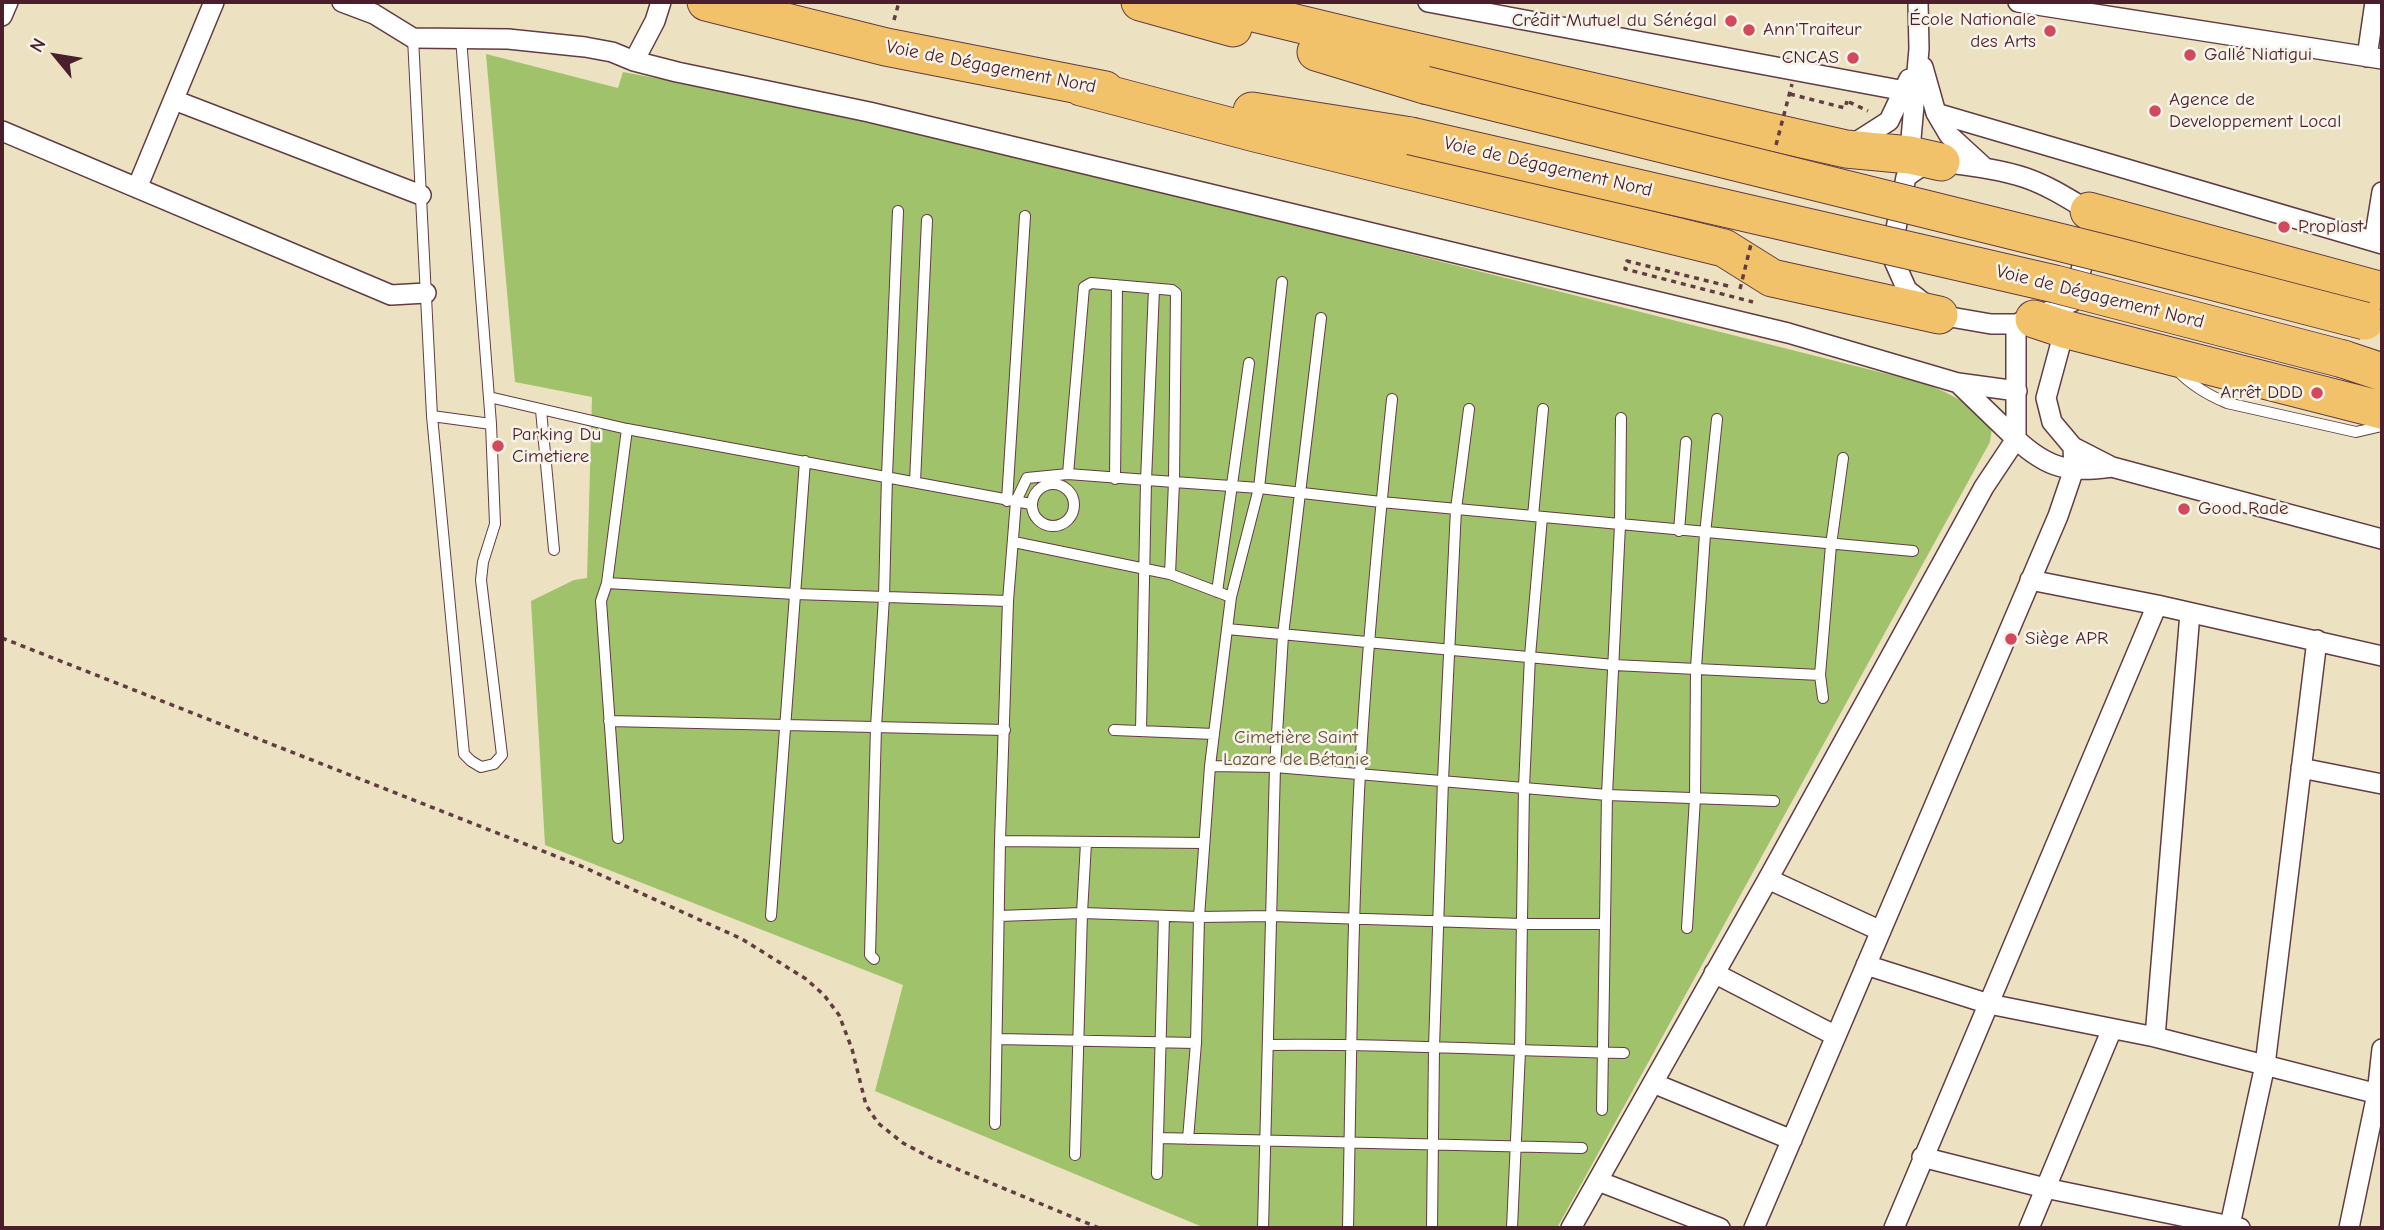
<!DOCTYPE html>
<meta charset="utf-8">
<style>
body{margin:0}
#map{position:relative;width:2384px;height:1230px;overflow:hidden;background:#ece2c2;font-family:"Comic Neue",sans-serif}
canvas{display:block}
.frame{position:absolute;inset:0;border:4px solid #4a1f2b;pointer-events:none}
.north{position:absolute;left:21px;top:21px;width:70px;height:70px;-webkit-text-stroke:5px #f7f3e8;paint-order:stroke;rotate:300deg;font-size:19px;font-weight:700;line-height:28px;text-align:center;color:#4a1f2b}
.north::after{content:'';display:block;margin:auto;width:24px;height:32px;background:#4a1f2b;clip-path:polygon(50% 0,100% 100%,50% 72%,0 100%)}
</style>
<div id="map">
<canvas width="2384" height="1230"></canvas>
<div class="frame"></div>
<div class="north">N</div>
</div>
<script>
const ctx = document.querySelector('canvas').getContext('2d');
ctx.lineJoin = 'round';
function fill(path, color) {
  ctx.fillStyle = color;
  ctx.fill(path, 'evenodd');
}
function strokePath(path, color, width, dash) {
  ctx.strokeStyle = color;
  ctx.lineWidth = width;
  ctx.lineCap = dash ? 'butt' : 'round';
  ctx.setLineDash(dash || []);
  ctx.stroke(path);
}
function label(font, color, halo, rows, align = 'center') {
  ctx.font = font + ' "Comic Neue",sans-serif';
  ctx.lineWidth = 5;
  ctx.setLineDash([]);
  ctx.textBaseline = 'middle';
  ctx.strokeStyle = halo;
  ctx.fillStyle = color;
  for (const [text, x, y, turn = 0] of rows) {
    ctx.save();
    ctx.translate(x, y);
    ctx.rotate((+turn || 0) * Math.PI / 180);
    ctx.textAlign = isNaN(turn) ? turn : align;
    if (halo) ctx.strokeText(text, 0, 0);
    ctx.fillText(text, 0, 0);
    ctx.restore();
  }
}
fill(new Path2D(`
 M486,54L618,88L623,72L866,117L1923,383C1954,395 1970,403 1992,428L1990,442L1557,1228H1205L875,1091L903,985L545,845L531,601L574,580L587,578L592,397L515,382Z`), '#a0c26b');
const lane = new Path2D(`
 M413,38L432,416L464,754L471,761L481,767L494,764L502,755L481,580L483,562L495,524L491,424L461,38
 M1091,283L1172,290L1176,293L1174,482L1068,474L1084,287Z
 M2178,371C2192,386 2208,395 2227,403L2356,432L2382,426
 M489,397L627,429L1031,504
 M541,410L554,550
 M432,416L491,424
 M1115,479L1117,285
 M915,482L927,220
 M1032 505a21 21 0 1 1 42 0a21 21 0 1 1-42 0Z
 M1007,501L1025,216
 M1533,516L1543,409
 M1679,531L1686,442
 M1014,542L1170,574L1231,597
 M1170,574L1174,482L1259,488L1381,502L1913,551
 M607,583L795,594L1008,601
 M1217,592L1249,363
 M1227,629L1614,665L1820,675
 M1823,698L1820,675L1831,545L1843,458
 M609,721L1005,730
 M1114,730L1214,734
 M1141,731L1146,481L1154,289
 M1210,766L1275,767L1607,795L1774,801
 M618,838L601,601L607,583L627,429
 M1000,841L1204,843
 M771,916L805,461
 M999,916L1082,913L1199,917L1272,916L1522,924H1605
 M1687,928L1695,798L1696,668L1705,534L1717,419
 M874,959L870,955L876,727L884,597L887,476L898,211
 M997,1039L1196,1043
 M1269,1045C1387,1043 1506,1051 1624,1053
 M1602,1110L1607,795L1620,525L1621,418
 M995,1124L1000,841L1008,601L1016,501L1027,478L1068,474
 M1159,1138L1582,1148
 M1188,1139L1196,1043L1199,917L1210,766L1231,597L1259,488L1282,282
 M1075,1155L1082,913L1086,843
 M1157,1174L1164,916
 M1263,1228L1275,767L1283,635L1321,318
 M1348,1228C1351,1077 1352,925 1360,773C1367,648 1379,524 1392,399
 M1432,1228L1434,1047L1443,780L1456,509L1469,409
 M1512,1228L1520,1051L1524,787L1530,656L1542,517`);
const street = new Path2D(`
 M342,2L374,14L413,38L508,39L585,47L612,52L634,61
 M661,2L655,21L634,61L677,72L869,112L1788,333L1958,383L2017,391
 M1428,2L1905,91
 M2018,2L2382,59
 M2,16L8,2
 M2367,57L2375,2
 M1923,67L1936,113L1949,135L1985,168
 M174,100L421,195
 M1936,113L2382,244
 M2,131L391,295L426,293
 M1850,146L1889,121L1909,79
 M1909,161L1919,49L1918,2
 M1941,162C1970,166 1999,169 2026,178C2049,186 2069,199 2089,211L2090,238L2072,302L2016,324H1991L1939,315L1907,290L1891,254L1906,177L1919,168Z
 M137,188L214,2
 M2374,241L2382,192
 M2016,324V439C2048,469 2069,473 2112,467
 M2066,324L2046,398L2052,422L2073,447L2112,467L2382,539
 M2030,580L2157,605L2382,656
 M2301,768L2382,784
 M1768,879L1881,931
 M1866,965L1989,1004L2155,1037L2382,1095
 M1714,973L1836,1036
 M2155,1037L2190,613
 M1653,1083L1792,1140
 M1922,1157L2045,1188L2240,1228
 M1598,1181L1720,1228
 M2230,1225L2265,1065L2317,640
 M1571,1228L1768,879L1984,487L2016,439L1958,383
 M1754,1228L2058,516L2074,469L2073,447
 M1894,1228L2157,605
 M2029,1228L2112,1029
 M2349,1228L2377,1094L2382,1049`);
const highway = new Path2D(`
 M706,2L886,47L1105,90
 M1140,2L1233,28
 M1208,2L1374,42L1846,149L1910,155L1941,162
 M1316,52L1425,85
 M1081,87L1255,133L1724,248L1772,278L1939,315
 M1252,111L1411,136
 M2089,211L2382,291
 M2034,319L2064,329L2382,410
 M2343,359L2382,372`);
strokePath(lane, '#623c42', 12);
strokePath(street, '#623c42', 22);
strokePath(highway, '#623c42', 39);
strokePath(new Path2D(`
 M894,20L899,2
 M1790,94L1845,108L1847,101
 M1849,102L1868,111
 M1728,286L1627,261L1625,269L1753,302
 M2,638L581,866L742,939L806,979L824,995L839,1015L852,1049L866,1105L878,1123L903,1143L933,1159L1099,1228`), '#623c42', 3.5, [5, 5]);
strokePath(lane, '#fff', 10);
strokePath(street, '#fff', 19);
strokePath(highway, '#f2c26a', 37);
const highwayBridge = new Path2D(`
 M1425,85L2115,256L2365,321
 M1411,136L2055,284L2343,359`);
strokePath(highwayBridge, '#623c42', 39, []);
strokePath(new Path2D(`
 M1776,145L1792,84
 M1740,289L1751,244`), '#623c42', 3.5, [5, 5]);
strokePath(highwayBridge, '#f2c26a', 37);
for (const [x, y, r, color] of [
 [1731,21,7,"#d1495b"],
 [1749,30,7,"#d1495b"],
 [2050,31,7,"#d1495b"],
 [2190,55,7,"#d1495b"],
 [1853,58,7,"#d1495b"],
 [2155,111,7,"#d1495b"],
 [2284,227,7,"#d1495b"],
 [2317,393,7,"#d1495b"],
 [498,446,7,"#d1495b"],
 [2184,509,7,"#d1495b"],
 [2011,639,7,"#d1495b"]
]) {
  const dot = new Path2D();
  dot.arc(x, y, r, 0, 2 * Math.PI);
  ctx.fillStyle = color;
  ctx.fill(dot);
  strokePath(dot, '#f7f3e8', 2.5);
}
label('19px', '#4a1f2b', '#f7f3e8', [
 ["École Nationale",2036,20,"right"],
 ["des Arts",2036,42,"right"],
 ["Crédit Mutuel du Sénégal",1717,21,"right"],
 ["Ann'Traiteur",1763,30],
 ["Gallé Niatigui",2204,55],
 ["CNCAS",1839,58,"right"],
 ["Agence de",2169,100],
 ["Developpement Local",2169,122],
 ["Proplast",2298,227],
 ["Arrêt DDD",2303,393,"right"],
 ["Parking Du",512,435],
 ["Cimetiere",512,457],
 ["Good Rade",2198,509],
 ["Siège APR",2025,639]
], 'left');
label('19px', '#4a1f2b', '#f7f3e8', [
 ["Voie de Dégagement Nord",991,67,11],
 ["Voie de Dégagement Nord",1548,167,13],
 ["Voie de Dégagement Nord",2100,297,14]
]);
label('19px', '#64503e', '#f7f3e8', [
 ["Cimetière Saint",1296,738],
 ["Lazare de Bétanie",1296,760]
]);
</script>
